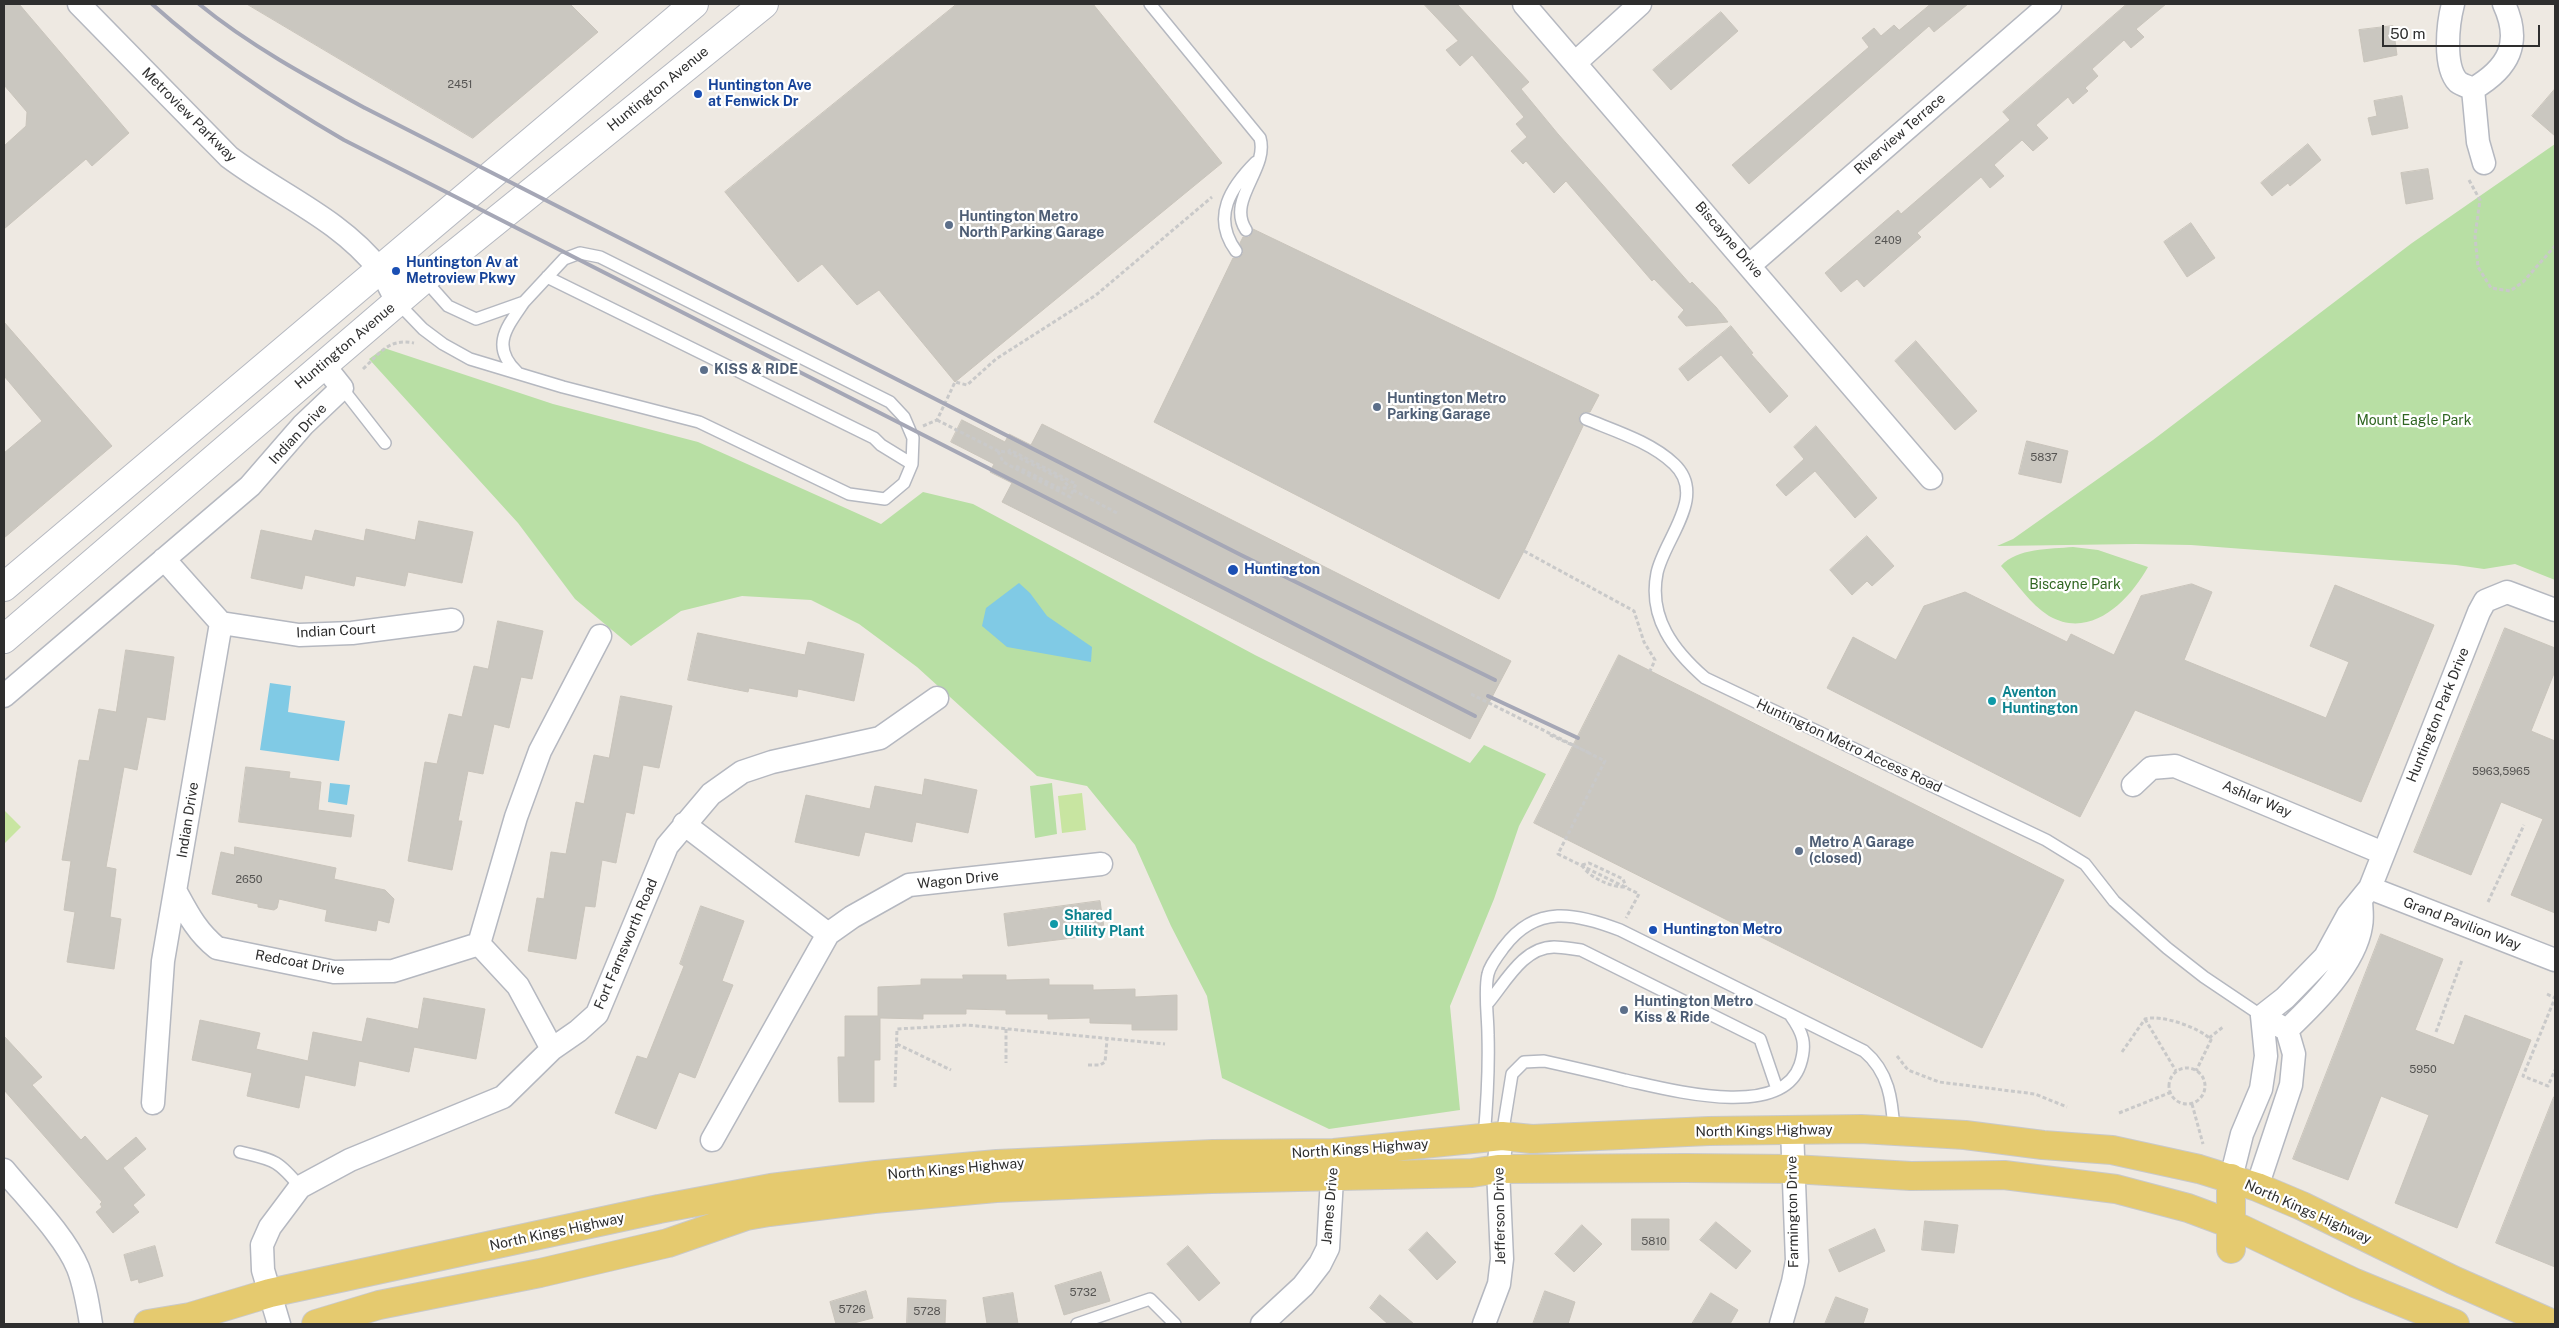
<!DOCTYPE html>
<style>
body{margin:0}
#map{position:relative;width:2559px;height:1328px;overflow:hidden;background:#eee9e2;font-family:"Public Sans",sans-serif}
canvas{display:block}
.frame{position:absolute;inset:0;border:5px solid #2e2e2e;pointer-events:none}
.scale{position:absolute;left:2382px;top:25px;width:158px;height:22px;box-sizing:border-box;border:2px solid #2e2e2e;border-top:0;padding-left:6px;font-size:15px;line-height:18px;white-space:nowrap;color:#2e2e2e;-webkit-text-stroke:4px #fff;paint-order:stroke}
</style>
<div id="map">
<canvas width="2559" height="1328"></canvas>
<div class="frame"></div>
<div class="scale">50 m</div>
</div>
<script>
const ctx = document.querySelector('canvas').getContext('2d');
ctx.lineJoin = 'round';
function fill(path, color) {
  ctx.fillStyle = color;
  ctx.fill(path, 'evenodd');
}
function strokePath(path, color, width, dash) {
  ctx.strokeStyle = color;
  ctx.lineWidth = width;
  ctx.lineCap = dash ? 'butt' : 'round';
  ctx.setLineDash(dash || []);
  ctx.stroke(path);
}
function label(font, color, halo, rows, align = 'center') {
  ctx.font = font + ' "Public Sans",sans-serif';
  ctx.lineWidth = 4.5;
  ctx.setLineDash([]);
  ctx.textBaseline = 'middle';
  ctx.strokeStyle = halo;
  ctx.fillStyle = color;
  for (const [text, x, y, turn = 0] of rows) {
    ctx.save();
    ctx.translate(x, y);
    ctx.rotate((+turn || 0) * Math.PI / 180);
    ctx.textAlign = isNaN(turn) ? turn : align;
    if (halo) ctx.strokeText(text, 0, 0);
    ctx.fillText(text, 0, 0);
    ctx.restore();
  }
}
fill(new Path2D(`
 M2555,144V580L2515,564L2484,569L2456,565L2191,545L2136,544L1997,546L2013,539L2153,440L2412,243Z
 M384,348L553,404L698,442L881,524L923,492L973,504L1255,655L1470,763L1484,745L1546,774L1519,826L1494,899L1450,1006L1460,1110L1329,1129L1222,1078L1207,996L1171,926L1135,845L1087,786L1037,776L917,667L859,624L811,600L742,596L681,611L631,646L575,599L518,523L369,359Z
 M2073,547L2098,550L2148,567C2129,601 2091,640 2049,616C2030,604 2016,582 2001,566C2017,548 2050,549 2073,547Z
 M1052,783L1057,834L1035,838L1030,786Z`), '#b8dfa4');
fill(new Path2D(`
 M1082,793L1086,830L1062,833L1058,796Z
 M4,810L21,827L4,844Z`), '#c8e5a1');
fill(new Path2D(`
 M1019,583L1030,593L1047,616L1092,647L1091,662L1007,647L982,626L986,608Z
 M270,683L291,686L288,712L345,721L339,761L260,750Z
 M330,783L350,785L347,805L328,802Z`), '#80cae5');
const building = new Path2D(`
 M4,4H19L129,133L92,166L86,159L4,229V146L26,126L27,112L4,85Z
 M247,4H570L598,32L473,138Z
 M957,4H1093L1222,163L955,382L879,290L857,305L822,264L798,282L725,192Z
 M1424,4H1457L1529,82L1521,89L1558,134L1690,284L1692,282L1716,307L1728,322L1686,326L1678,317L1684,310L1654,279L1652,281L1566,181L1554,193L1526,161L1523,164L1511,151L1527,137L1516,124L1524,117L1472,55L1460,66L1446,50L1458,41Z
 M1931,4H1968L1934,32L1929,26L1749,184L1732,165L1869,47L1862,38L1874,28L1881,36L1894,25L1899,30Z
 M2127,4H2166L2136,29L2144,37L2131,48L2124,40L2092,69L2098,76L2085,88L2088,91L2073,104L2068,97L2036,125L2048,138L2033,151L2022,140L1994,165L2004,176L1990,188L1981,177L1917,233L1921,237L1864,287L1857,279L1841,292L1825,273L1898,210L1901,214L2010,120L2003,112Z
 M1721,12L1738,31L1671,90L1653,70Z
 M2393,26L2397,55L2364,62L2359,30Z
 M2555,89V136L2532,116Z
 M2402,96L2408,128L2372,135L2368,118L2377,116L2374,101Z
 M2308,144L2321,160L2290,186L2288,183L2272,196L2261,183Z
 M2428,169L2433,199L2406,204L2401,173Z
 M2191,223L2215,258L2187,277L2164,242Z
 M1253,229L1599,395L1590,412H1584L1579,416V421L1583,426L1524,551L1499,599L1154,422L1233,258H1239L1243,254L1240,243L1243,237H1249Z
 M4,322L112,446L4,538V453L42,421L4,376Z
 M1731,326L1753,353L1751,354L1788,396L1770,413L1721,355L1688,381L1679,369Z
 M1916,341L1977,411L1955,430L1895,361Z
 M962,420L1005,442L1009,434L1031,445L1042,424L1511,661L1470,739L1002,502L1012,483L990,472L994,464L951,442Z
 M1816,426L1877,498L1855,518L1815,471L1786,496L1776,485L1804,459L1794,447Z
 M2027,441L2068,451L2061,483L2019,474Z
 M419,521L473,532L462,583L408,572L405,586L356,576L354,586L305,575L302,589L251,578L261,530L312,541L315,530L364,541L366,529L415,540Z
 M1867,536L1894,566L1872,586L1867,581L1852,595L1830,570Z
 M2192,584L2212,592L2184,660L2326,718L2349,662L2310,646L2335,585L2434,625L2361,802L2135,710L2080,817L1827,688L1853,637L1896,660L1924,606L1965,592L2067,642L2071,634L2114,655L2141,596Z
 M498,621L543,631L532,679L521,677L509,728L494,724L483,774L468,771L458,821H462L452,870L408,861L425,762L437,764L449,714L462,717L474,666L488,669Z
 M2505,628L2555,648V671L2531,731L2555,741V913L2511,895L2543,819L2501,802L2471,875L2414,852Z
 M698,633L805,655L808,642L864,654L854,701L798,689L797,697L749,688L748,692L688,680Z
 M126,650L174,657L165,720L147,717L137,770L124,767L106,867L116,869L110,917L121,919L114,969L67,962L75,912L64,910L71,861L62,860L79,760L89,761L99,709L116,712Z
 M1619,655L2064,880L1982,1048L1534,823Z
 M621,696L672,706L659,768L643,765L634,814L626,812L616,863L602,860L595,907L585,906L576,959L528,951L537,898L544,899L551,852L566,854L576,802L584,804L594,755L609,758Z
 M246,767L290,772L289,778L321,782L318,810L354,815L351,837L239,822Z
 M925,779L977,790L968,833L916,822L912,842L865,832L859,856L795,842L806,795L870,809L875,786L922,795Z
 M235,847L336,868L334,879L385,890L394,899L389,923L378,920L376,931L325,921L327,910L279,899L277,908L274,910L258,907V904L212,894L221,852L234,855Z
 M1100,901L1105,934L1008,946L1004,914Z
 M701,906L744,921L722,981L733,985L695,1078L679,1072L656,1129L615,1113L637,1056L647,1059L684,966L680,964Z
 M2381,934L2443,959L2415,1030L2454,1045L2465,1015L2531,1040L2457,1228L2395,1203L2429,1115L2381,1096L2348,1180L2293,1159Z
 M963,975H1006V980L1049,979V985H1093V990L1135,989V997L1177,995V1030H1132V1024L1090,1023V1018L1048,1019V1014H1006V1010L966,1009V1014H923V1019L880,1018V1060H874V1102H839L838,1057H845V1016H878V987L921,985V979H963Z
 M424,998L485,1009L476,1059L414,1047L409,1072L359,1061L355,1086L305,1075L299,1108L247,1096L252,1073L192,1060L200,1020L260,1033L256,1049L308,1061L313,1032L362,1042L367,1018L418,1029Z
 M4,1036L42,1077L32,1085L81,1140L85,1136L107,1161L136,1137L146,1149L123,1168L145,1195L133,1205L139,1212L113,1233L96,1212L102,1207L100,1204L102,1202L4,1090Z
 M2554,1097H2555V1267L2496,1243Z
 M1632,1219H1669V1250H1632Z
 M1925,1221L1958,1225L1954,1253L1922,1250Z
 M1716,1222L1751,1251L1736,1269L1700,1240Z
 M1582,1225L1602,1244L1574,1272L1555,1254Z
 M1875,1229L1885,1251L1839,1272L1829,1250Z
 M1427,1232L1456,1262L1437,1280L1409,1250Z
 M155,1246L163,1276L139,1283L138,1279L131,1281L124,1255Z
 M1188,1246L1220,1283L1199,1301L1167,1264Z
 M1101,1272L1110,1301L1064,1315L1055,1286Z
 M866,1291L873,1318L850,1324H836L830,1302Z
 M1545,1291L1575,1302L1568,1324H1533Z
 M1013,1293L1018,1324H987L983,1298Z
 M1711,1293L1738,1310L1730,1324H1692Z
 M1380,1295L1414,1324H1388L1370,1308Z
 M1836,1297L1868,1309L1863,1324H1825Z
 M908,1298L946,1300L945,1324H907Z`);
fill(building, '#cac7c0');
strokePath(building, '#c9c4bb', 1);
const lane = new Path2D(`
 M1150,4L1260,138C1269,169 1226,200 1246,230
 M1236,251C1211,217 1231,187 1256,162
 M547,277L874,438L881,445L912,464
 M397,302L423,329L443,344L470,359L563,387L699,422L849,494L885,499L904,483L912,464L913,438L904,417L890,402L600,257L580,253L564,259L524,302L476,319L448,306L424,279
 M517,372C490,346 507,327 524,302
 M342,388L385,443
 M1586,419C1615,431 1651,442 1674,464C1708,496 1664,539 1657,573C1648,618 1674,651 1705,678L2046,840L2085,864L2114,901L2167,948L2204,977L2262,1016
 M1488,1003C1505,983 1523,947 1554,947C1563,947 1572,949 1581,950L1760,1039L1777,1089
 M1502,1136L1512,1074L1524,1062L1544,1061C1571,1067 1598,1073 1625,1080C1667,1089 1781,1121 1800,1065C1807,1044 1803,1033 1791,1016
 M1484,1138C1487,1104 1489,1069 1488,1035C1488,1018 1484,990 1488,974C1490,965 1498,955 1504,947C1536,904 1576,913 1620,930L1864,1051C1889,1072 1892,1100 1894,1130
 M240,1152C273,1160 277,1159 300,1187
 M1077,1324L1150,1299L1175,1324`);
const street = new Path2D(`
 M79,4L229,157C278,194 340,219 379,269C386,278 391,291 397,302
 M1524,4L1931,478
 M2453,4C2448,23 2443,66 2458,82C2462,85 2469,87 2473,89
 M1575,63L1640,4
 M2484,163L2478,142L2473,89C2509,68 2522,43 2504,4
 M1750,265L2050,4
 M379,270L424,279
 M221,623L299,635L352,633L452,620
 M4,696L250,486L303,425L342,388L323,364
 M2133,785L2151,768L2175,766L2383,853
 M684,824L828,934
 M2370,888L2555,960
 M176,892C188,914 197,932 217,948L334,972L393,971L479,944L516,817L540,751L600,636
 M479,944L518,986L552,1049
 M2262,1016L2285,998L2325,957L2348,915L2370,888L2479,612L2485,601L2507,592L2555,610
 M2287,1030C2314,1004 2355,965 2361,926C2363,918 2361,907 2361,899
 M153,1103L163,961L221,623L164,559
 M712,1140L828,934L852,917L909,885L1101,864
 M4,1170C26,1197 65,1236 78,1268C85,1286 88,1305 91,1324
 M2231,1178L2242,1134L2261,1089L2266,1056L2262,1016
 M2257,1187L2291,1085L2294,1054L2287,1030L2262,1016
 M279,1324L263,1270L262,1245L270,1227L300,1187L350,1160L503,1097L552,1049L578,1031L597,1014L667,846L711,794L742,772L772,762L880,738L937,698
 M1262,1324L1303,1286L1320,1264L1328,1248L1333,1161
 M1484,1324L1499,1284L1502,1259L1498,1169L1502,1136
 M1781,1324L1793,1282L1797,1261L1792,1129`);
const secondary = new Path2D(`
 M4,587L694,4
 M4,639L424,279L764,4`);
const primary = new Path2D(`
 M2231,1249V1178
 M148,1324L190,1317L270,1293L659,1209L771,1188L876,1175L997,1164L1213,1154L1334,1153L1502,1136L1532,1139L1709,1131L1861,1129L1965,1135L2043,1145L2112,1150L2199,1169L2257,1187L2302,1206L2453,1280L2553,1324
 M316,1324L379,1305L540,1273L668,1243L746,1216L769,1212L874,1199L996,1188L1211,1179L1472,1173L1498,1169L1686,1168L1793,1169L1911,1176L2004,1175L2116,1189L2188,1208L2231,1224L2355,1283L2455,1324`);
strokePath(lane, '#b5b8c0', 14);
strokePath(street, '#b5b8c0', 25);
strokePath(secondary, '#b5b8c0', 30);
strokePath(primary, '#c9c9c9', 30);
strokePath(new Path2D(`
 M2469,180L2480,200L2475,236L2478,267L2491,288L2510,291L2523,282L2555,246
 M363,369C380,353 389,338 414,343
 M937,420L998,451L1008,452L1010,450L1076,484L1070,497L1003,462L998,451
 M923,426L937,420L955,382L967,385L996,359L1096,295L1212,197
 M1008,452L1063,480L1070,488
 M1016,466L1059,488H1069
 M1073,490L1119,514
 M1524,551L1634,611L1644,642L1655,660L1650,671
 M1471,694L1605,761L1558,854L1639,894L1626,918
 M1550,735L1592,754
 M1582,865L1589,863L1623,879L1626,887
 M1582,865C1588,877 1612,888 1626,887
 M2488,902L2524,825
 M2547,994L2555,998L2523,1076L2548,1086L2555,1070
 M2145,1019L2176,1071
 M1006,1029V1063
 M2436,1032L2462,960
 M2209,1038L2223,1027
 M897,1044L951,1070
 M2122,1052L2145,1019C2161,1014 2201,1028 2211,1040L2196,1071
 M1897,1056L1908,1070L1939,1082L2035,1094L2067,1107
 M1088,1065H1100L1105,1062L1107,1040
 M2169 1086a18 18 0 1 1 36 0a18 18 0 1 1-36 0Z
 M895,1087L897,1029L967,1025L1165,1044
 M2192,1104L2203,1144
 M2119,1113L2169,1093`), '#c9c9c9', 3, [4, 2.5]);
strokePath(lane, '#fff', 11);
strokePath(street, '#fff', 22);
strokePath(secondary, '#fff', 28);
strokePath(primary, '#e5ca6f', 28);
strokePath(new Path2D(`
 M152,4C211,57 275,100 344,140L1475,716
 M199,4C249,45 308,77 365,108L1241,555L1495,680
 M1488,696L1578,738`), '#a5a7b6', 4);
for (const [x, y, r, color] of [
 [698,94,5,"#1a4fb4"],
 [949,225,5,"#5c6f8a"],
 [396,271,5,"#1a4fb4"],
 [704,370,5,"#5c6f8a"],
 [1377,407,5,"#5c6f8a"],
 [1233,570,6,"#1a4fb4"],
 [1992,701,5,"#0f9aa8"],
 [1799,851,5,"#5c6f8a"],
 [1054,924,5,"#0f9aa8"],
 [1653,930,5,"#1a4fb4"],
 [1624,1010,5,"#5c6f8a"]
]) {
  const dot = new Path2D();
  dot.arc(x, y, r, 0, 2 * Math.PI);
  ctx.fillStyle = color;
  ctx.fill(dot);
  strokePath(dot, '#fff', 2);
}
label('11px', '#555452', null, [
 ["2451",460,85],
 ["2409",1888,241],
 ["5837",2044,458],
 ["5963,5965",2501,772],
 ["2650",249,880],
 ["5950",2423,1070],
 ["5810",1654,1242],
 ["5732",1083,1293],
 ["5726",852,1310],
 ["5728",927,1312]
]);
label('bold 14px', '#164399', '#fff', [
 ["Huntington Ave",708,86],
 ["at Fenwick Dr",708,102],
 ["Huntington Av at",406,263],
 ["Metroview Pkwy",406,279],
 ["Huntington",1244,570],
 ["Huntington Metro",1663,930]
], 'left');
label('14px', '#2e2e2e', '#fff', [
 ["Huntington Avenue",658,89,-39],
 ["Metroview Parkway",189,115,45],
 ["Riverview Terrace",1900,134,-41],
 ["Biscayne Drive",1729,240,49],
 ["Huntington Avenue",345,346,-40],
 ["Indian Drive",298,434,-47],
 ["Indian Court",336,631,-3],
 ["Huntington Park Drive",2438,715,-68],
 ["Huntington Metro Access Road",1849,746,25],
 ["Ashlar Way",2257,799,23],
 ["Indian Drive",188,820,-81],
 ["Wagon Drive",958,880,-6],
 ["Grand Pavilion Way",2462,924,21],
 ["Fort Farnsworth Road",626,944,-67],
 ["Redcoat Drive",300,963,10],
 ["North Kings Highway",1764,1131,-1],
 ["North Kings Highway",1360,1149,-4],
 ["North Kings Highway",956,1169,-5],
 ["James Drive",1330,1206,-85],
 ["Farmington Drive",1793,1212,-91],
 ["North Kings Highway",2308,1212,24],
 ["Jefferson Drive",1500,1216,-91],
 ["North Kings Highway",557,1232,-12]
]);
label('bold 14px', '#4e5e75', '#fff', [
 ["Huntington Metro",959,217],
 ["North Parking Garage",959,233],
 ["KISS & RIDE",714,370],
 ["Huntington Metro",1387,399],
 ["Parking Garage",1387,415],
 ["Metro A Garage",1809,843],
 ["(closed)",1809,859],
 ["Huntington Metro",1634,1002],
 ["Kiss & Ride",1634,1018]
], 'left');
label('14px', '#306622', '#fff', [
 ["Mount Eagle Park",2414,421],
 ["Biscayne Park",2075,585]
]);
label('bold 14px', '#0d838f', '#fff', [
 ["Aventon",2002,693],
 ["Huntington",2002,709],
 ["Shared",1064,916],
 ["Utility Plant",1064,932]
], 'left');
</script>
